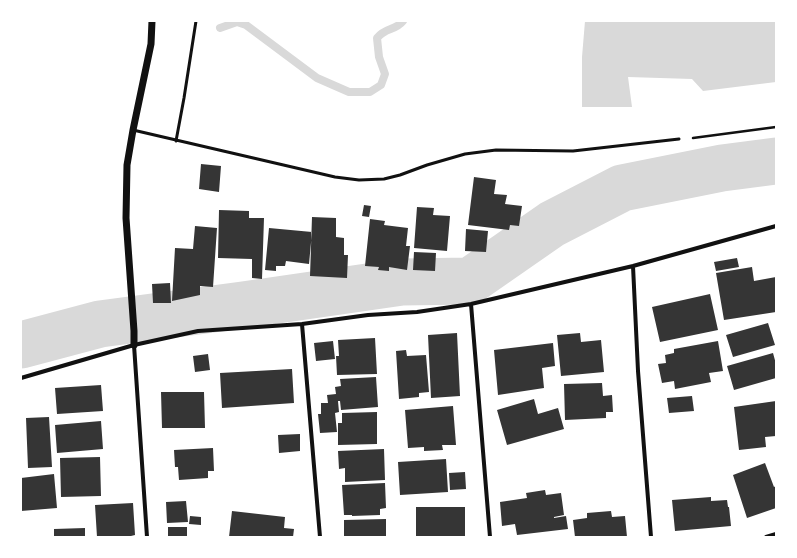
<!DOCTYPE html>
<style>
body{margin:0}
#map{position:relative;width:797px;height:558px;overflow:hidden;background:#fff;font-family:"Sofia Sans Condensed",sans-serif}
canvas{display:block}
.frame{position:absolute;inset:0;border:22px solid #fff;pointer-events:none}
</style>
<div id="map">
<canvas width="797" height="558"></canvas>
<div class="frame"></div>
</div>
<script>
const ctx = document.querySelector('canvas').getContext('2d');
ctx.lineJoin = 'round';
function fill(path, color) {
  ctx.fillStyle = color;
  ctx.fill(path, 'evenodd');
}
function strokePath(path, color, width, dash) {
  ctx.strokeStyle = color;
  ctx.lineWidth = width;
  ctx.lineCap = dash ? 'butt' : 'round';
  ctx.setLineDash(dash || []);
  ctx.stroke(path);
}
fill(new Path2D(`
 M585,21H776V82L703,91L692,79L628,77L632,107H582V57Z`), '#d9d9d9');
strokePath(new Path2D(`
 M220,28L237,22L246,25L317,78L349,92H370L381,85L385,74L379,57L377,38C386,27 395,31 403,21`), '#d9d9d9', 8);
strokePath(new Path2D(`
 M21,345L100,324L243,305L402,282L470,281L552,224L622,188L722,168L776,161`), '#d9d9d9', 47);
fill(new Path2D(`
 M201,164L221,166L219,192L199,189Z
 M474,177L496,180L494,194L507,195L505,204L522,206L519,226L510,225L509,230L468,225Z
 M364,205L371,206L369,217L362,216Z
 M417,207L434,208L433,215L450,216L447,251L414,248Z
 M219,210L249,211V218H264L262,279L252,278V259L218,258Z
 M312,217L336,218V237L344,238V255H348L347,278L310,276Z
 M370,219L385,221L384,225L408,228L406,246H410L407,270L389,267V271L378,270L379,267L365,266Z
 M195,226L217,228L213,287L200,286V295L172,301L175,248L193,249Z
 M269,228L312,232L309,264L286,261L285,266H276V271L265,270Z
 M466,229L488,231L486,252L465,251Z
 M414,252L436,253L435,271L413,270Z
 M737,258L739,267L716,271L714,262Z
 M752,267L754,281L776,277V312L724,320L716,273Z
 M170,283L171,303H153L152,284Z
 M710,294L718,330L660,342L652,307Z
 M768,323L775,345L733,357L726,335Z
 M457,333L460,396L431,398L428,335Z
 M580,333L581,342L601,340L604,372L561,376L557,335Z
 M375,338L377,374L337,375L336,356H339L338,340Z
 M333,341L335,359L316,361L314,343Z
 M718,341L723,371L709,373L711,382L675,389L674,381L662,383L658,364L666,363L665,355L674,353V349Z
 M553,343L555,366L542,368L544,388L498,395L494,350Z
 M406,350L407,356L426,355L429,392L419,393V397L399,399L396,351Z
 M773,353L776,364V378L734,390L727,366Z
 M208,354L210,370L195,372L193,356Z
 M292,369L294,403L222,408L220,373Z
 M376,377L378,407L341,410L340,401H338L339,412L335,413L337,432L320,433L318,414H321V403H328L327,395L336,394L335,387L341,386L340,379Z
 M602,383L603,396L612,395L613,412H606V418L565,420L564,384Z
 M101,385L103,411L57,414L55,388Z
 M161,392H204L205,428H162Z
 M692,396L694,411L669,413L667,398Z
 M534,399L538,414L558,408L564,429L507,445L497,410Z
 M776,401V436L765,437L766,447L739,450L734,407Z
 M453,406L456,445H442L443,450L424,451V447L408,448L405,410Z
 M377,412V444L338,445V423H342V413Z
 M49,417L52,467L28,468L26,418Z
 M101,421L103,449L57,453L55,425Z
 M300,434V451L279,453L278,435Z
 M213,448L214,471H208V478L179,480L178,467H175L174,450Z
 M384,449L385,480L345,482V468L339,469L338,451Z
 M100,457L101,496L61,497L60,458Z
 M446,459L448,492L400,495L398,462Z
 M765,463L774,487L776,486V508L747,518L733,475Z
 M465,472L466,489L450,490L449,473Z
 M54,474L57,508L21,511V478Z
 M385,483L386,508L380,509V515L352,516V515H344L342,485Z
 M545,490L546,495L561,493L564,515L554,517V518L566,516L568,529L517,535L515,524L502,526L500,502L527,498L526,493Z
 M711,497V501L727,500L728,507H729L731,526L675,531L672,500Z
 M186,501L188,522L167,523L166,502Z
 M133,503L135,535L131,536V537H97L95,505Z
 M416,507H465V537H416Z
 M232,511L285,517L284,528L294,529L293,537H229Z
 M611,511L612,517L625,516L627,537H575L573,520L587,518V513Z
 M190,516L201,517V525L189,524Z
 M386,519V537H344V520Z
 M168,527H187V537H168Z
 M85,528V537H54V529Z`), '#353535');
strokePath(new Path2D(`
 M693,138L776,127`), '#111', 2.5);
strokePath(new Path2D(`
 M133,130L335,177L359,180L384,179L400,175L427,165L465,154L496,150L573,151L679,139
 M176,141L184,98L196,21`), '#111', 3);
strokePath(new Path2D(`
 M633,266L638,371L651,537
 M471,304L490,537
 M302,324L320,537
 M134,345L147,537
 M21,378L134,345L198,331L302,324L368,315L417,312L471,304L633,266L776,226
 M766,537L776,534`), '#111', 4);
strokePath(new Path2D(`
 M134,345V331L126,218L127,165L133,130L151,44L152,21`), '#111', 7);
</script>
